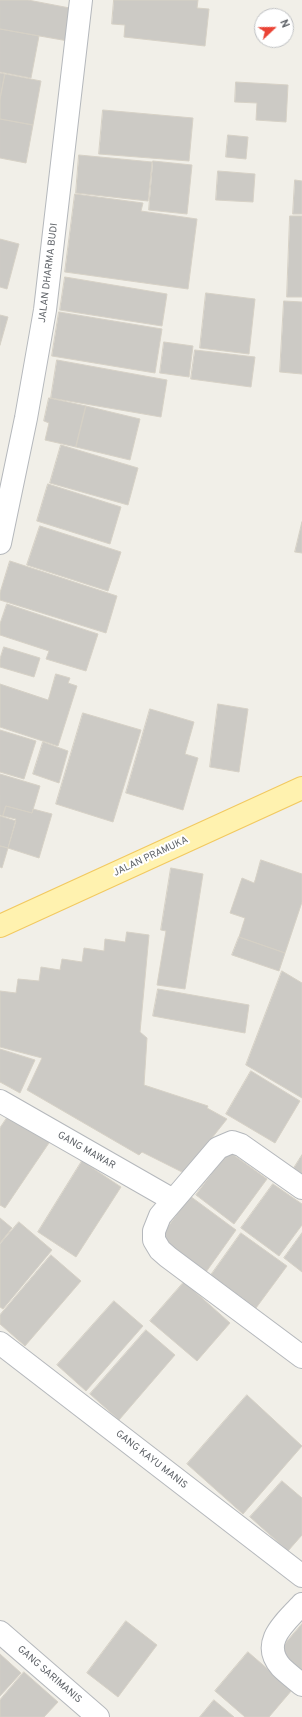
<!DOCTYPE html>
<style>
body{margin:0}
#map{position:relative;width:302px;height:1717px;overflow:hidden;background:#f1efe8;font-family:Overpass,sans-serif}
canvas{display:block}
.north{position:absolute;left:254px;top:8px;width:40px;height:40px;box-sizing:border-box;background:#fff;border:1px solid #bfc1c3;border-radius:50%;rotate:68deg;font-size:11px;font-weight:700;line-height:16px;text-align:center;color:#5f6368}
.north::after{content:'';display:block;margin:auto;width:14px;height:18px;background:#ea4335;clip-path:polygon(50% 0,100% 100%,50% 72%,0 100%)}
</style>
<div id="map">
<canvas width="302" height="1717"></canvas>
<div class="north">N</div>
</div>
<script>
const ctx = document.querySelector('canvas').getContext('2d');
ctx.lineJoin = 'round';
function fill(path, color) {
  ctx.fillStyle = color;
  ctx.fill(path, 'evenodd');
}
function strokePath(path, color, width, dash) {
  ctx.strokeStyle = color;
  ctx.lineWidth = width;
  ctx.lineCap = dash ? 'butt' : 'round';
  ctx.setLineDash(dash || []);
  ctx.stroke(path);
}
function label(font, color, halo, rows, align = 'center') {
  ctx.font = font + ' Overpass,sans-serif';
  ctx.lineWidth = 4;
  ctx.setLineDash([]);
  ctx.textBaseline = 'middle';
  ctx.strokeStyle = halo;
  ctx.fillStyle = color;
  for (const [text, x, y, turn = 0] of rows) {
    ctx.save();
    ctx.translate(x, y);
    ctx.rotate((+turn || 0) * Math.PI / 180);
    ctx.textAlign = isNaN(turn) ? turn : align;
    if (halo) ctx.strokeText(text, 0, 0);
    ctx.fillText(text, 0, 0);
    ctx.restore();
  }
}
const building = new Path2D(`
 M0,0H28L75,9L68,41L0,29Z
 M114,0H198L197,8L209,9L205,46L124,37L125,25L112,24Z
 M0,29L39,36L31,78L0,72Z
 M0,73L5,74L0,99Z
 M5,74L41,81L33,125L0,119V99Z
 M236,82L288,85L286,122L256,120L257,103L235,102Z
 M103,110L193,118L189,161L99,154Z
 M0,119L33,125L26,163L0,158Z
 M228,135L248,137L246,159L226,157Z
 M79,155L152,162L148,201L76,193Z
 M153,161L192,165L187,214L149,210Z
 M218,171L255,174L253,202L216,200Z
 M295,180L302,181V214H293Z
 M75,194L143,203L141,211L197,219L188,289L65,272Z
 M290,216H302V297H287Z
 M0,239L19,244L7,289L0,287Z
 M65,277L167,294L162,326L60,310Z
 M206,293L255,299L249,354L200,348Z
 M284,301L302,302V374L280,372Z
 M59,312L162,329L155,373L52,356Z
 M0,315L8,317L0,345Z
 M164,342L193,346L189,377L160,373Z
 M195,350L255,357L251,387L191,379Z
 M57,360L167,380L161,417L51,398Z
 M49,398L86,406L76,447L45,440L49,423L44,421Z
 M86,406L140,419L130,460L76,447Z
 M61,445L138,468L128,505L50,483Z
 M48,484L121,507L110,544L37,521Z
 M302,522V553L295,552Z
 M40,526L121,552L108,591L27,565Z
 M10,561L117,596L106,633L0,600V593Z
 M7,604L98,634L86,671L46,659L49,651L0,635V624Z
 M4,647L40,658L34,677L0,667V659Z
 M56,674L70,678L68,683L77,686L58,746L0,727V684L48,700Z
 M218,704L248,709L239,772L210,767Z
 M150,709L194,722L185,754L198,758L183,810L126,793Z
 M83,713L141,730L113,822L56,804Z
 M0,730L36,741L24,779L0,772Z
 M43,742L68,751L59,783L33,774Z
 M0,774L40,786L32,813L6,806L3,816L0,815Z
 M6,806L32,813L33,809L52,814L39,858L8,848L16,819L3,816Z
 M0,816L16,821L8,848L0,846Z
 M0,846L8,848L2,868L0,867Z
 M261,860L302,874V902L285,953L239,937L245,918L230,913L242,878L254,883Z
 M171,868L203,874L185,989L157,985L166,931L161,930Z
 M127,932L149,935L140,1032L147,1038L144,1085L208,1106L207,1108L227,1119L184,1173L142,1152L139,1155L27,1090L42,1058L0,1047V991L16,993L18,979L39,981L41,967L60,970L62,959L82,962L84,948L104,951L105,939L125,942Z
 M239,937L285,953L279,971L232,955Z
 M282,971L302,983V1098L246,1065Z
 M158,989L249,1005L245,1033L153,1016Z
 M0,1049L35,1060L20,1093L0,1082Z
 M251,1071L300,1101L275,1143L226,1114Z
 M13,1109L53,1137L5,1208L0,1205V1128Z
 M228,1151L267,1179L234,1224L196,1195Z
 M302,1155V1174L294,1168Z
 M82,1161L121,1187L76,1257L38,1232Z
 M273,1184L302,1204V1225L279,1256L241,1228Z
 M190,1196L236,1230L206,1272L160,1238Z
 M0,1218L12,1228L0,1243Z
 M19,1222L52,1250L3,1309L0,1307V1244Z
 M241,1233L287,1266L256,1308L211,1275Z
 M302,1233V1272L284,1258Z
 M51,1255L81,1281L25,1346L0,1324V1315Z
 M184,1282L230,1323L197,1361L150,1321Z
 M114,1301L143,1326L86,1391L57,1365Z
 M146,1330L175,1355L119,1420L90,1394Z
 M247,1395L302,1446L243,1514L187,1464Z
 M282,1481L302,1498V1535L288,1551L250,1517Z
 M126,1621L157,1645L118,1697L87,1673Z
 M302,1624V1674L278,1652Z
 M248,1652L292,1690L269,1717H245L215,1691Z
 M0,1654L21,1673L0,1696Z
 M24,1672L58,1702L44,1717H0V1700Z
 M214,1700L234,1717H200Z`);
fill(building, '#cccac5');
strokePath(building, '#d6d1c6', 1);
const street = new Path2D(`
 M0,543L26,418L45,310L81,0
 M0,1101L173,1200
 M302,1188L241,1145L232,1142L218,1148L160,1216L154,1231V1240L160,1250L168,1257L302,1357
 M0,1343L302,1576
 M302,1604C286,1622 259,1642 281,1667C287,1673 295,1679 302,1685
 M0,1632L98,1717`);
const primary = new Path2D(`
 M0,926L302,788`);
strokePath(street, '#b5b8bc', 24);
strokePath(primary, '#f2c960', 24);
strokePath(street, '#fff', 22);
strokePath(primary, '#fff2af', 22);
label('10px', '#5f6368', '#fff', [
 ["JALAN DHARMA BUDI",49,273,-83],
 ["JALAN PRAMUKA",151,857,-25],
 ["GANG MAWAR",86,1151,30],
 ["GANG KAYU MANIS",151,1460,38],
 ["GANG SARIMANIS",49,1675,41]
]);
</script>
